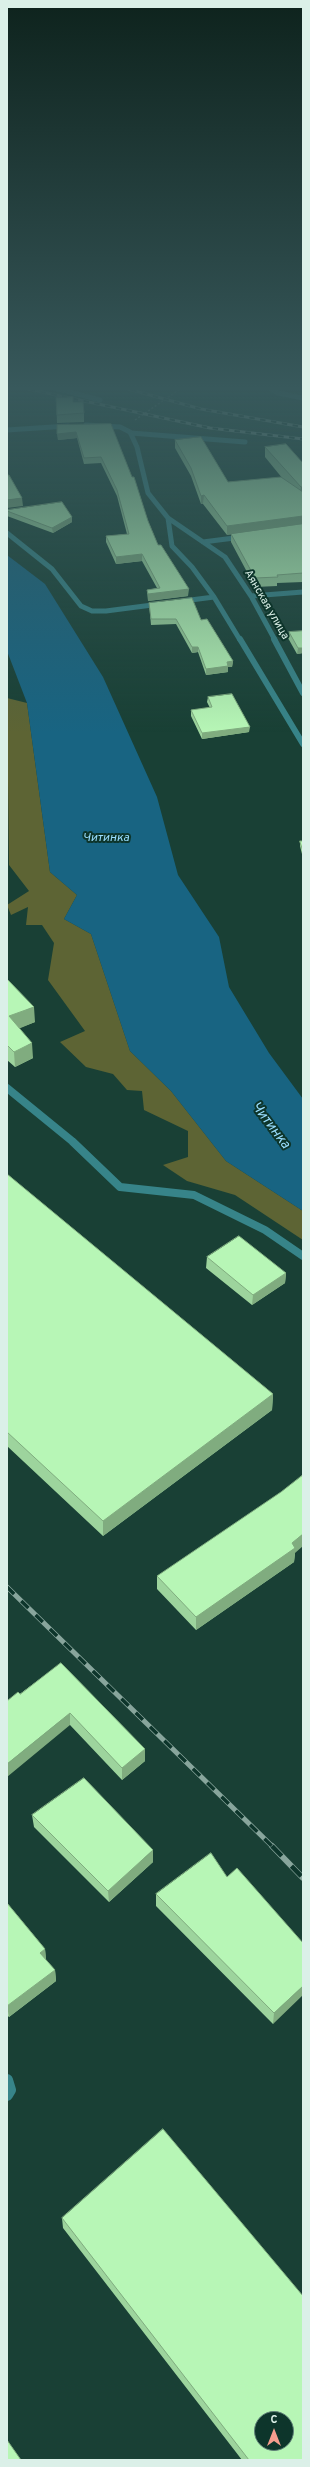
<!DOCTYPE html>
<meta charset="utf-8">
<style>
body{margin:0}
#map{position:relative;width:310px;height:2467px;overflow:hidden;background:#194035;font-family:Overpass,sans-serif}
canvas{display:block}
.frame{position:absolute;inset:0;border:8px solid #dbf0e8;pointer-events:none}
.north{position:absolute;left:254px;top:2411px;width:40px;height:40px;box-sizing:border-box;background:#0d352b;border:1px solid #5f8077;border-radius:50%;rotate:0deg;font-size:11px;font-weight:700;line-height:16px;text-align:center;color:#dbf0e8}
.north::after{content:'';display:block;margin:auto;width:14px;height:18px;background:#f59d8e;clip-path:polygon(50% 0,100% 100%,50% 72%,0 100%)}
</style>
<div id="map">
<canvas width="310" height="2467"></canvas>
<div class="frame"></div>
<div class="north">С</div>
</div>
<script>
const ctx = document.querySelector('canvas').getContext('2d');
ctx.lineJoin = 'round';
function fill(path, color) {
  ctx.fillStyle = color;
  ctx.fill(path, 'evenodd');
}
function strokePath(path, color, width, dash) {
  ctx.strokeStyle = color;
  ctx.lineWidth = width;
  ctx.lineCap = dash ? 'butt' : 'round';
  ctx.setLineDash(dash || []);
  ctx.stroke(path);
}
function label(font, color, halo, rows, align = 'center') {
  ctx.font = font + ' Overpass,sans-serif';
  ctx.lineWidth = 4;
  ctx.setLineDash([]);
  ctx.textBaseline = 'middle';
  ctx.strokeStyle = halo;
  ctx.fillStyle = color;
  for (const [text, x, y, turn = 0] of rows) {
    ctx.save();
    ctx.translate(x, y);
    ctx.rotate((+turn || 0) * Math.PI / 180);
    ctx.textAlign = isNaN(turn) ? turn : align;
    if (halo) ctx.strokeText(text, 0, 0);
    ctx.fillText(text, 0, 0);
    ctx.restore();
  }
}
fill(new Path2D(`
 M7,698L27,703L50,872L77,895L64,919L91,934L130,1051L171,1091L226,1161L303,1211V1240L235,1195L187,1181L163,1165L188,1157V1131L144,1110L142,1091L127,1090L113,1074L86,1067L60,1042L85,1031L48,980L54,943L42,925H26L28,907L11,915L7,905L29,891L9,865Z`), '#5d6434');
fill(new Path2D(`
 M7,555L45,584L103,677L157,797L178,875L219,937L229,987L269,1053L303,1099V1211L226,1161L171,1091L130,1051L91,934L64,919L77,895L50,872L27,703L7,651Z`), '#186482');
strokePath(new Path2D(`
 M135,420L183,387`), '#68887e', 1.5, [2, 2]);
strokePath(new Path2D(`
 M51,387L100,400
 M131,433L245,442`), '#378489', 5);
strokePath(new Path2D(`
 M7,2080L10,2090L7,2095`), '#378489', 12);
strokePath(new Path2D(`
 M268,387L278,393L303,398
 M86,425L120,427L130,432L137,447L148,493L168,518L225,557L251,596L275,640
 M7,430L68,426
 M168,518L172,546L192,567L214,597L240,640
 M7,533L52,569L81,606L92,611H106L160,604
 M203,542L242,537
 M251,596L303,592
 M183,601L214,597`), '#378489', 5);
strokePath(new Path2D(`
 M240,639L303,744
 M274,639L303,693`), '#378489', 6);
strokePath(new Path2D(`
 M7,1088L72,1141L120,1187L194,1195L265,1230L303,1256`), '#378489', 8);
const railFar2 = new Path2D(`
 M19,387L210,428L303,439
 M121,387L201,409L303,427`);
const railFar1 = new Path2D(`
 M7,1587L273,1847`);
const rail = new Path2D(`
 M272,1846L303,1878`);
strokePath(railFar2, '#88a59c', 3);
strokePath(railFar1, '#88a59c', 5);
strokePath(rail, '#88a59c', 6);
strokePath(railFar2, '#0d352b', 2, [5.5]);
strokePath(railFar1, '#0d352b', 3.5, [10]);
strokePath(rail, '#0d352b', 4.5, [14]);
fill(new Path2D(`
 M56,398L73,402L84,413V422L57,423Z
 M111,424L148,521L158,545L188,596L148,601L147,590L157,588L142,561L116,564L106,542V536L127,534L117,496L101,463L84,464L77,438L58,440L57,425Z
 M175,440L228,482L283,479L265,457V447L302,462L303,461V582L277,583V586L255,587L231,542V534L227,535L203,504H201L191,476L175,448Z
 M7,510L72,517V522L53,533L7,516Z
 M149,603L201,620L233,661L232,667H228V672L206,675L198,652L192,653L176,624L151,625Z
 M303,631V653L297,654L288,638L289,632Z
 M208,697L249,732L202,739L191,716V710L210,708L207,702Z
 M300,841H303V858L300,846Z
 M7,979L35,1022L19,1028L33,1058L15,1067L7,1060Z
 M7,1174L273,1394L272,1410L103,1536L7,1446Z
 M207,1257L286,1273L285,1283L252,1305L206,1268Z
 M295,1553L294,1562L196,1630L157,1589V1576Z
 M61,1663L145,1749V1761L122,1780L70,1725L20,1694Z
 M32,1815L153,1862L109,1902L34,1827Z
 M227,1877L303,1943L273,2024L156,1906V1894Z
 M7,1903L45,1949L46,1960L55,1970L56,1981L9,2017L7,2015Z
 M62,2218L303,2460H242L63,2228Z`), '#9dd49d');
fill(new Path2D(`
 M76,432L77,438L58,440L57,434Z
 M301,487H303V498H300Z
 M204,495L203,504H201V496Z
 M22,498L23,506L7,508V500Z
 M303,516L302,524L227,535V526Z
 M72,517V522L53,533L52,528Z
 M142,554V561L116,564V557Z
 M189,589L188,596L148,601V594Z
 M192,647H198V652L192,653Z
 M298,648H303V653L297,654Z
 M233,661L232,667H228V672L206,675V669L227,662Z
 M250,727L249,732L202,739V733Z
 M34,1007L35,1022L11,1032L9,1016Z
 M32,1043L33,1058L15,1067L14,1052Z
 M286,1273L285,1283L252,1305L253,1295Z
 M273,1394L272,1410L103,1536V1521Z
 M303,1534V1546L295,1553L294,1562L196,1630V1617Z
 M70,1713V1725L7,1777V1764Z
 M145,1749V1761L122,1780V1768Z
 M153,1850V1862L109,1902L108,1891Z
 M45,1949L46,1960L40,1953Z
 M55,1970L56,1981L9,2017L7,2006Z
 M303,1986V1995L273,2024L274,2013Z`), '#80ac7f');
const building = new Path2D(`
 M73,397V402H83L84,413L57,415L56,398Z
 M111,424L132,477H134L148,521L158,545H161L189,589L148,594L147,590L160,588L142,554L116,557L106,536L129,534L117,490L101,457L84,458L76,432L57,434V425Z
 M201,437L228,482L281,477L303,492V516L227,526L204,495L201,496L191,468L175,440Z
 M286,444L302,462L303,461V487H301L265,447Z
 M7,475H9L22,498L7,500Z
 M62,502L72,517L52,528L7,511V510Z
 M303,524V573L277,575L278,577L255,578L231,534Z
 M192,598L201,620L207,619L233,661L227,662L228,666L206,669L198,647H192L176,619H151L149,603Z
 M303,631V648H298L289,632Z
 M232,694L250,727L202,733L191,710L212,707L208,697Z
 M300,841H303V851Z
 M7,979L34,1007L9,1016L32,1043L14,1052L7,1045Z
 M7,1174L273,1394L103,1521L7,1432Z
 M239,1236L286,1273L253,1295L207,1257Z
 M303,1475V1534L292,1543L295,1548L196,1617L157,1576L281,1492Z
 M61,1663L145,1749L122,1768L70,1713L7,1764V1701L18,1692L20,1694Z
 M84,1778L153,1850L108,1891L32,1815Z
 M211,1853L227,1877L237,1868L303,1943V1986L274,2013L156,1894Z
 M7,1903L45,1949L40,1953L55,1970L7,2006Z
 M163,2129L303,2296V2460H249L62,2218ZM262,2419H286V2443H262Z
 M7,2440L21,2460H7Z`);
fill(building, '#b7f6b6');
strokePath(building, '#80ac7f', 1);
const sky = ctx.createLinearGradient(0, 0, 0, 733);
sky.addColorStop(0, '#0e231d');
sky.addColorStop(0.53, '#38595c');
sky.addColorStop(1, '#38595c00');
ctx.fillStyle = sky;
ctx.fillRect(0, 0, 310, 733);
label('11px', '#dbf0e8', '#0d352b', [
 ["Аянская улица",266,605,60]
]);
label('italic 12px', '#9adeff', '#0d352b', [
 ["Читинка",106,839]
]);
label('italic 14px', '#9adeff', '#0d352b', [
 ["Читинка",270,1126,53]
]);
</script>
